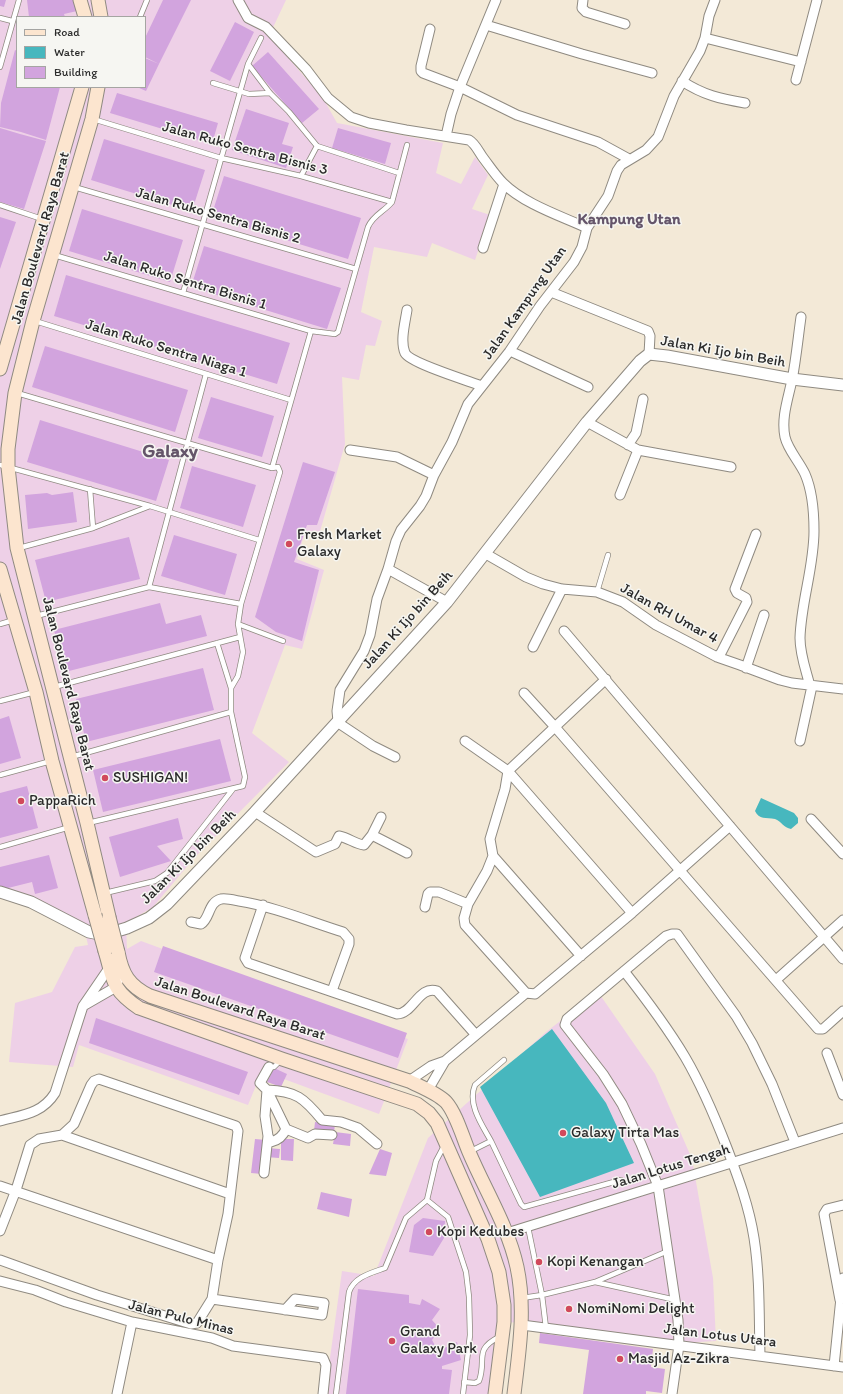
<!DOCTYPE html>
<style>
body{margin:0}
#map{position:relative;width:843px;height:1394px;overflow:hidden;background:#f3e9d7;font-family:Itim,sans-serif}
canvas{display:block}
.legend{position:absolute;left:16px;top:16px;width:130px;height:72px;box-sizing:border-box;background:#f6f6f2;border:1px solid #a5a5a2;margin:0;padding:5px 7px;list-style:none;font-size:12px;color:#2b2b2b}
.legend li{display:flex;align-items:center;gap:8px;height:20px}
.legend b{width:20px;border:1px solid #a5a5a2}
</style>
<div id="map">
<canvas width="843" height="1394"></canvas>
<ul class="legend">
<li><b style="height:5px;background:#fce5cf"></b>Road</li>
<li><b style="height:11px;background:#47b7be"></b>Water</li>
<li><b style="height:11px;background:#d2a4de"></b>Building</li>
</ul>
</div>
<script>
const ctx = document.querySelector('canvas').getContext('2d');
ctx.lineJoin = 'round';
function fill(path, color) {
  ctx.fillStyle = color;
  ctx.fill(path, 'evenodd');
}
function strokePath(path, color, width, dash) {
  ctx.strokeStyle = color;
  ctx.lineWidth = width;
  ctx.lineCap = dash ? 'butt' : 'round';
  ctx.setLineDash(dash || []);
  ctx.stroke(path);
}
function label(font, color, halo, rows, align = 'center') {
  ctx.font = font + ' Itim,sans-serif';
  ctx.lineWidth = 3;
  ctx.setLineDash([]);
  ctx.textBaseline = 'middle';
  ctx.strokeStyle = halo;
  ctx.fillStyle = color;
  for (const [text, x, y, turn = 0] of rows) {
    ctx.save();
    ctx.translate(x, y);
    ctx.rotate((+turn || 0) * Math.PI / 180);
    ctx.textAlign = isNaN(turn) ? turn : align;
    if (halo) ctx.strokeText(text, 0, 0);
    ctx.fillText(text, 0, 0);
    ctx.restore();
  }
}
fill(new Path2D(`
 M0,0H286L269,36L323,98L337,123L443,143L436,173L461,184L475,157L488,175L472,209L490,215L475,260L432,243L427,257L374,247L361,312L382,321L375,346L366,345L359,380L342,377L345,444L319,535L305,532L297,559L324,570L302,649L285,645L252,733L289,762L195,857L153,907L126,923L127,949L141,941L408,1039L379,1114L262,1071L248,1105L79,1045L73,1067L9,1062L15,1003L52,992L75,947L88,945L83,923L0,891ZM17,17H145V87H17Z
 M598,992L655,1074L692,1159L713,1278L716,1341L665,1344L510,1322L502,1394H325L342,1271L374,1276L428,1138L546,1032Z`), '#eed0e7');
fill(new Path2D(`
 M761,798L794,813L798,818V823L791,829C784,828 781,821 775,819C766,817 759,820 755,811Z
 M552,1029L606,1103L634,1163L540,1197L480,1087Z`), '#47b7be');
fill(new Path2D(`
 M0,0H6L4,7L0,6Z
 M27,0H75L77,11L64,14L65,17H29Z
 M163,0H191L159,64L145,57V38Z
 M235,22L254,32L230,81L210,71Z
 M15,50L17,51V87H60L46,140L21,132L0,127L1,103Z
 M268,52L319,109L302,123L252,66Z
 M145,58L159,64L146,91L137,87H145Z
 M117,93L218,123L212,144L110,113Z
 M246,109L289,123L282,144L293,147L286,168L232,150Z
 M0,128L20,134L11,162L20,134L46,141L24,209L0,202Z
 M338,128L391,143L385,164L332,148Z
 M104,139L205,170L192,211L91,180Z
 M224,176L361,218L348,259L211,217Z
 M82,209L183,240L170,282L69,251Z
 M0,217L16,222L0,269Z
 M204,246L341,288L327,329L191,287Z
 M66,275L290,343L277,384L54,316Z
 M45,346L188,390L175,432L32,387Z
 M211,397L274,416L262,457L198,438Z
 M40,420L169,460L156,501L27,462Z
 M303,462L335,472L317,525H307L294,562L319,570L302,641L276,632L255,617Z
 M192,466L256,485L243,527L180,508Z
 M73,492L77,522L28,529L25,495L47,493L52,495Z
 M174,535L237,554L225,595L161,576Z
 M129,537L140,579L46,602L35,560Z
 M160,603L166,624L201,615L207,636L65,672L54,630Z
 M203,668L214,710L86,742L76,699Z
 M9,716L21,758L0,764V719Z
 M220,739L231,781L103,812L93,770Z
 M27,786L38,828L0,838V793Z
 M178,818L183,839L157,846L171,861L120,877L109,837Z
 M49,855L58,888L35,894L32,882L0,890V867Z
 M163,946L407,1033L398,1058L154,972Z
 M96,1018L248,1072L239,1095L89,1043Z
 M274,1068L287,1074L281,1087L267,1082Z
 M315,1122L335,1124L334,1133L314,1131Z
 M335,1132L351,1134L350,1146L333,1144Z
 M255,1139L266,1140L262,1174L251,1173Z
 M281,1139H294L293,1161L281,1160Z
 M267,1148L280,1149L279,1158L266,1157Z
 M380,1149L392,1153L386,1176L369,1174Z
 M321,1192L352,1199L349,1217L317,1209Z
 M423,1218L445,1221L444,1238L433,1256L409,1252L414,1225Z
 M358,1289L409,1295V1303L420,1305L422,1299L440,1309L432,1320L440,1329L432,1340L438,1351L457,1342L461,1360L442,1366V1369L452,1370L449,1394H346Z
 M540,1333L653,1349L651,1367L665,1369L662,1393L646,1391V1394H583L589,1350L539,1343Z`), '#d2a4de');
const service = new Path2D(`
 M140,17L147,0
 M0,18L12,21
 M248,64L261,38
 M0,67L19,0
 M213,83L249,94L270,93
 M93,119L221,158L301,176L392,202
 M301,176L317,146
 M74,187L356,269
 M0,205L42,219
 M54,255L311,331L335,334L338,332L368,227C373,215 385,211 392,202L407,145
 M183,293L248,64L270,93L289,112L317,146L399,173
 M35,321L291,400
 M17,393L272,468
 M0,465L150,506L259,540
 M90,489L93,528
 M19,548L93,528L150,506
 M149,587L206,374
 M597,592L608,555
 M36,616L149,587L241,604
 M0,624L14,620
 M238,624L283,641
 M217,643L231,688
 M54,687L240,637
 M0,701L35,692
 M71,757L231,712
 M0,775L51,761
 M88,823L243,786L245,777L231,712V688L238,676L243,652L238,624L241,604L280,472L278,467L272,468L311,331
 M0,847L70,827
 M105,893L155,881L167,873L233,789
 M269,1067H274L281,1060
 M491,1141C482,1125 467,1104 475,1085L504,1060
 M471,1151L491,1141L521,1204L524,1207L621,1180
 M427,1200L448,1217L466,1272L469,1297L470,1335L463,1394
 M528,1227L542,1295L546,1328
 M595,1282L676,1300
 M522,1298L542,1295L595,1282L668,1251
 M464,1382L475,1383L479,1381C487,1360 473,1350 499,1337
 M336,1394L349,1292C354,1277 371,1273 385,1268L406,1218L427,1200L436,1161L444,1146`);
const minor = new Path2D(`
 M238,0L248,18L266,27L306,69L328,98L351,117L369,123L406,130L469,140C476,144 479,153 484,159C490,167 496,176 503,183C524,204 561,216 587,228L582,247L574,262L540,306L509,352L468,404L452,442L434,475L426,496L420,506L401,530L396,541L388,569L377,599L370,635L364,651L340,690L337,711L338,721
 M583,0L582,8L586,12L625,24
 M486,25L582,54L652,73
 M430,29L421,66V71L423,73L460,87L517,115L598,142L629,159
 M705,38L801,62
 M796,80L817,0
 M682,81C703,95 721,99 745,103
 M446,136L451,114L460,87L496,0
 M587,228L608,196L617,171L621,165L646,150L658,137L674,96L700,51L705,38L709,16L715,0
 M483,248L504,184
 M551,292L648,331L650,336L649,354
 M407,310C405,323 400,341 405,353C410,363 469,381 482,386
 M801,317C798,338 796,360 792,380C788,399 781,418 785,437C788,450 799,461 805,474C812,490 814,513 814,531C814,567 801,602 800,638C800,655 806,670 810,686
 M510,351L588,387
 M587,422L638,450L620,495
 M628,445L636,433L643,399
 M350,450L397,457L434,475
 M638,450L731,467
 M486,554L526,577L543,584L562,589L597,592L623,602L656,625L717,657L740,665L780,680L792,683L843,689
 M388,569L447,602
 M564,631L843,959
 M533,647L562,589
 M717,657L721,653L747,602L746,598L737,593L735,589L756,534
 M746,668L764,615
 M524,693L555,727L818,1029H823L843,1011
 M337,722L373,746L395,757
 M465,741L508,771L632,913
 M800,741L812,686
 M255,812L316,852L335,844L339,836C349,838 355,844 364,845L372,835L381,817
 M811,819L843,854
 M372,835L407,853
 M493,856L581,956
 M263,905L245,958L248,963L397,1014C413,1014 419,985 437,991L476,1035
 M425,907L428,894L430,892H439L468,904
 M191,922L201,924C210,919 208,902 221,899C226,898 234,900 239,901C275,907 308,921 343,932L349,939V944L332,991
 M624,971C646,999 667,1027 685,1057C702,1086 715,1117 727,1148C738,1177 749,1206 754,1238C760,1276 759,1316 760,1355
 M776,980L843,920
 M526,993L465,925L464,918L468,904L487,871L493,856L490,839L505,789L508,771L606,679
 M83,1006L116,987L118,981
 M827,1053L843,1095
 M269,1067L260,1083L267,1090L286,1129L308,1138L315,1134L332,1135
 M409,1081L431,1066L445,1061
 M428,1090L445,1061L526,993L535,994L632,913L730,826
 M0,1121C22,1115 42,1114 55,1093L83,1006L109,968H112
 M62,1135L230,1194
 M268,1136L271,1142C279,1140 283,1136 286,1129
 M264,1173L268,1136L265,1116L267,1090C296,1091 304,1098 322,1120L341,1122L358,1128L377,1144
 M0,1186L218,1260
 M0,1231L16,1190L30,1145L39,1139L62,1135L74,1124L91,1085L94,1081L99,1079L236,1126L238,1131L228,1214L218,1260L212,1299L197,1323L191,1324L97,1295L0,1260
 M507,1233L843,1128
 M0,1281L35,1290L66,1302L132,1322L212,1338L233,1346L323,1358L326,1365L323,1394
 M212,1299L322,1315L324,1303L295,1299L285,1310
 M840,1300L824,1214L827,1209L843,1205
 M522,1325L843,1367
 M834,1366L843,1278
 M117,1394L132,1322
 M672,1394L679,1345L678,1320L658,1186L641,1144L622,1104L603,1074L565,1025L567,1019L666,936L672,934H677L736,1016L752,1043L772,1084L795,1142`);
const tertiary = new Path2D(`
 M0,892L31,902L89,932L104,935L127,928L149,918L167,904L255,812L447,602L587,422L640,361L649,354L667,356L792,379L843,385`);
const secondary = new Path2D(`
 M80,0L85,17
 M98,0L101,17
 M98,87L92,119L33,321L15,393L8,449V467L17,548L87,823L109,917
 M0,369L82,87
 M0,569L36,692L52,761L95,915
 M105,951C114,981 111,989 139,1008L282,1059L417,1104L429,1113L437,1123L488,1239L499,1272L504,1305V1322L495,1394
 M118,952C122,974 129,986 150,996L409,1081C421,1087 437,1093 446,1102C456,1113 463,1138 469,1152C485,1190 508,1226 517,1267C526,1309 519,1352 514,1394`);
strokePath(service, '#8f8a81', 6);
strokePath(minor, '#8f8a81', 11);
strokePath(tertiary, '#8f8a81', 13);
strokePath(secondary, '#8f8a81', 15);
strokePath(service, '#fff', 4.5);
strokePath(minor, '#fff', 9);
strokePath(tertiary, '#fff', 11);
strokePath(secondary, '#fce5cf', 13);
const secondaryBridge = new Path2D(`
 M95,915L105,951
 M109,917L118,952`);
strokePath(secondaryBridge, '#8f8a81', 15, []);
strokePath(secondaryBridge, '#fce5cf', 13);
for (const [x, y, r, color] of [
 [289,544,4,"#d1495b"],
 [105,778,4,"#d1495b"],
 [21,801,4,"#d1495b"],
 [563,1133,4,"#d1495b"],
 [429,1232,4,"#d1495b"],
 [539,1262,4,"#d1495b"],
 [569,1309,4,"#d1495b"],
 [392,1341,4,"#d1495b"],
 [620,1359,4,"#d1495b"]
]) {
  const dot = new Path2D();
  dot.arc(x, y, r, 0, 2 * Math.PI);
  ctx.fillStyle = color;
  ctx.fill(dot);
  strokePath(dot, '#f6f6f2', 1.5);
}
label('15px', '#2b2b2b', '#f6f6f2', [
 ["Jalan Ruko Sentra Bisnis 3",245,149,15],
 ["Jalan Ruko Sentra Bisnis 2",218,216,16],
 ["Jalan Boulevard Raya Barat",41,238,-74],
 ["Jalan Ruko Sentra Bisnis 1",185,281,17],
 ["Jalan Kampung Utan",525,303,-55],
 ["Jalan Ruko Sentra Niaga 1",166,349,17],
 ["Jalan Ki Ijo bin Beih",723,352,10],
 ["Jalan RH Umar 4",669,614,29],
 ["Jalan Ki Ijo bin Beih",408,620,-48],
 ["Jalan Boulevard Raya Barat",68,684,76],
 ["Jalan Ki Ijo bin Beih",189,857,-45],
 ["Jalan Boulevard Raya Barat",240,1009,18],
 ["Jalan Lotus Tengah",671,1167,-17],
 ["Jalan Pulo Minas",181,1318,14],
 ["Jalan Lotus Utara",720,1336,7]
]);
label('15px', '#2b2b2b', '#f6f6f2', [
 ["Fresh Market",297,535],
 ["Galaxy",297,552],
 ["SUSHIGAN!",113,778],
 ["PappaRich",29,801],
 ["Galaxy Tirta Mas",571,1133],
 ["Kopi Kedubes",437,1232],
 ["Kopi Kenangan",547,1262],
 ["NomiNomi Delight",577,1309],
 ["Grand",400,1332],
 ["Galaxy Park",400,1349],
 ["Masjid Az-Zikra",628,1359]
], 'left');
label('bold 16px', '#65556a', '#f6f6f2', [
 ["Kampung Utan",629,220]
]);
label('bold 19px', '#65556a', '#f6f6f2', [
 ["Galaxy",170,452]
]);
</script>
